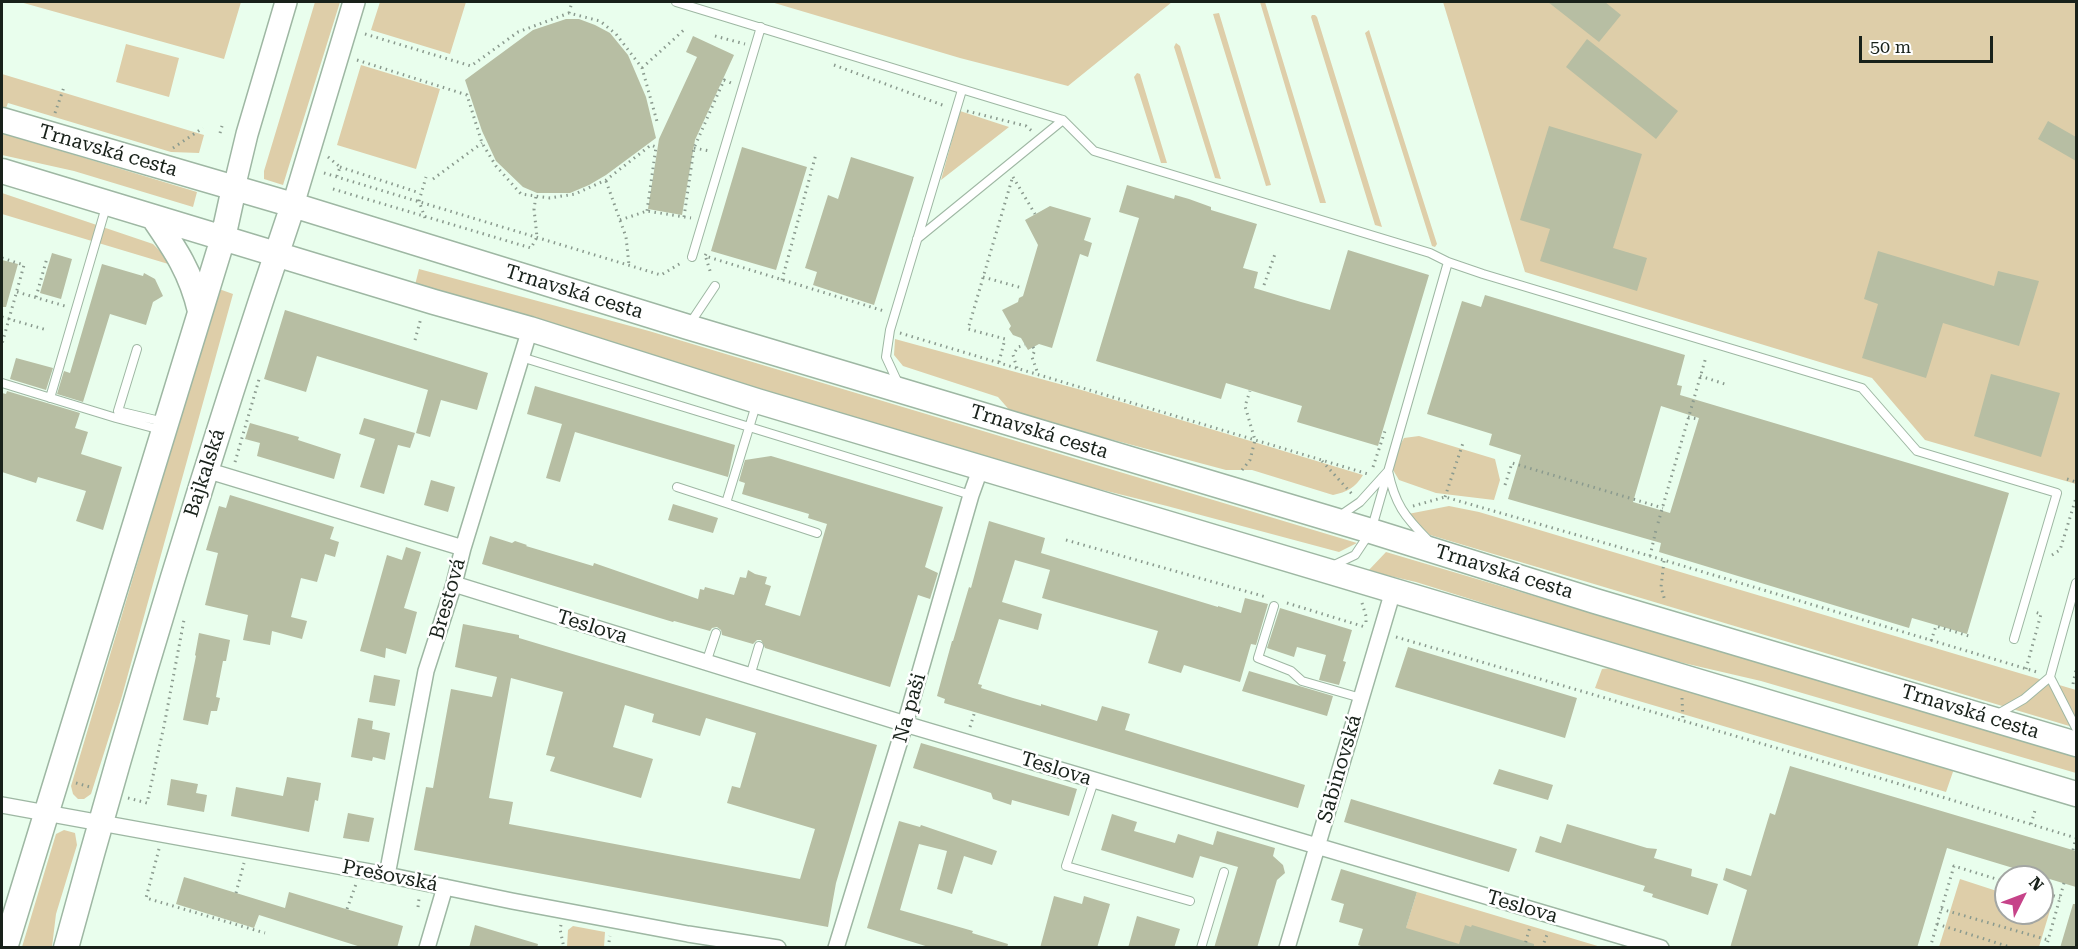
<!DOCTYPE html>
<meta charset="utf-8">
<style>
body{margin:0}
#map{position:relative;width:2078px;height:949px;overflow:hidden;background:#e9feed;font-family:"Roboto Serif",serif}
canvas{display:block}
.frame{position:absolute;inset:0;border:3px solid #18211a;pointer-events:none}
.north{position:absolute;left:1994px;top:865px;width:60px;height:60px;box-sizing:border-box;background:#fff;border:2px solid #a3a6a3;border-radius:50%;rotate:48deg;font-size:16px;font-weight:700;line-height:24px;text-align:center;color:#18211a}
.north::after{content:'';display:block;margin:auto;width:21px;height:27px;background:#c64389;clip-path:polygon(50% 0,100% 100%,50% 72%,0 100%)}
.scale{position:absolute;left:1859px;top:36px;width:134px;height:27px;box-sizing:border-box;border:3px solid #18211a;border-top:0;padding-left:8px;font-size:18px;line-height:21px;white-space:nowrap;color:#18211a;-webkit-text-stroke:4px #fff;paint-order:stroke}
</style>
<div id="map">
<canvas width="2078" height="949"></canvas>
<div class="frame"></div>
<div class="north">N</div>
<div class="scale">50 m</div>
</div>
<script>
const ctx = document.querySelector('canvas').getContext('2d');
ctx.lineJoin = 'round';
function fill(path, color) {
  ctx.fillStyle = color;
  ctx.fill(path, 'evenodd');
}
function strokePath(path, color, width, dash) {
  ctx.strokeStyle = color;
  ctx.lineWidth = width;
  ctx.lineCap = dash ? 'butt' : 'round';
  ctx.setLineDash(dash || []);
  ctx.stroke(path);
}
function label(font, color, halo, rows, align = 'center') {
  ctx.font = font + ' "Roboto Serif",serif';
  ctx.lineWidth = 5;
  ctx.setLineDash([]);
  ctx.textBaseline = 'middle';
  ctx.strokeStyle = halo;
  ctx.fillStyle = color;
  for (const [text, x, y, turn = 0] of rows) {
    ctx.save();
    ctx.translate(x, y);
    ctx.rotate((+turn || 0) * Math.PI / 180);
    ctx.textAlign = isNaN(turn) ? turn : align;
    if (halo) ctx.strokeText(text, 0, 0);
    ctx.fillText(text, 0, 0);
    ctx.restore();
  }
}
fill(new Path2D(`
 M20,2H241L224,59Z
 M315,2H340L283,185L264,179V171Z
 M380,2H466L450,54L371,30Z
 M771,2H1172L1068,86L960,58Z
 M1260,2H1265L1326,203H1320Z
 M1443,2H2076V484L1925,440L1872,378L1525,272Z
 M1219,13L1271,185L1266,186L1213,14Z
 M1312,15H1315L1317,17L1382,227L1375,225L1311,17Z
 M1369,30L1437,244L1435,247L1432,246L1365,33Z
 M1176,43L1180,46L1221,179L1215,178L1174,47Z
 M126,44L179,58L169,97L116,82Z
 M361,65L440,89L416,169L337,145Z
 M1137,73L1140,74L1167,163H1161L1134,77Z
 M2,74L204,135L199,153L171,152L8,103L6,108L2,107Z
 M960,111L1009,127L941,180Z
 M2,133L197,192L193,207L74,171L2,155Z
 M2,193L153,244L175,266L2,214Z
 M419,269L649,331L1357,543L1339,552L1167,506L1026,471L415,285Z
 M219,289L233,294L122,696L91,794L84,799H78L73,794L71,786Z
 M895,339L1085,391L1363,475C1355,488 1347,492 1333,495L1252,470H1226L1012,413L998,397L903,366L894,355Z
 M1419,436L1495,459L1500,480L1494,500L1436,493L1399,480L1393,470L1397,450L1404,438Z
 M1449,506L1479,512L2076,690V728L1430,535L1408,514Z
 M1386,552L2076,757V773L1761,681L1649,655L1416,582L1368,571Z
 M1619,667L1955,766L1946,792L1595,688L1602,669Z
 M64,830L75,833L77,845L56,914L52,947H22L56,834Z
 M1960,879L2006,894V913H2042V905L2051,907L2039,947H1939Z
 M1417,892L1601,947H1400Z
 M573,926L605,932L604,947H567L568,930Z`), '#decea9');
fill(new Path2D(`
 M1548,2H1605L1621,15L1599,42Z
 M566,19H579L595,25L610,33L628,55L646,97L656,138L606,175L589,185L570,193H537L523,187L496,161L482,131L465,80L533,30Z
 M693,36L734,55L695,140L682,215L648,209L659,139L697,57L686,52Z
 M1587,39L1678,111L1656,139L1566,67Z
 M2048,121L2076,137V161L2038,139Z
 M1549,126L1642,154L1613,248L1647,258L1637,291L1540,261L1550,229L1520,220Z
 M742,147L807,167L776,270L711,251Z
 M851,157L914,177L874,305L813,285L817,272L805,268L828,195L838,199Z
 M1127,185L1174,199L1175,195L1189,199L1211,207V210L1257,224L1243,268L1258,272L1254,288L1301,302L1330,310L1348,250L1429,275L1378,446L1297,422L1302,406L1272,397L1226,383L1221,399L1096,361L1139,218L1119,212Z
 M1050,206L1091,218L1084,240L1092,243L1088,257L1080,254L1052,348L1039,344L1028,350L1021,338L1013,335L1009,329L1011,326L1002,310L1018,302L1019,298L1023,296L1038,245L1025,220Z
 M1878,251L1994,286L1998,271L2039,281L2019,346L1943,323L1926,378L1862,358L1878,304L1864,299Z
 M52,253L72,259L61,299L40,293Z
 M2,260L18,264L6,307H2Z
 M102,264L143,276L144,273L155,279L163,296L153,302L146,325L110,314L83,402L57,394L64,371L70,373Z
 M1485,295L1685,355L1677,385L1682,386L1680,395L2009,493L1967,634L1912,618L1909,628L1659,552L1661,543L1508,499L1521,455L1489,445L1492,434L1427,414L1462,301L1481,307ZM1661,406L1699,418L1670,513L1633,502Z
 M285,310L488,373L477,410L441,400L430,437L416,433L428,390L317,356L306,392L264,379Z
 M16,358L53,368L46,390L10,379Z
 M1991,374L2060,393L2041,457L1974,436Z
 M535,386L735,445L728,477L575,432L560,482L546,478L562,424L527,414Z
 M7,391L80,413L75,428L88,432L81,454L122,467L103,530L76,521L86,491L38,477L36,483L2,472V393L6,394Z
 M364,418L415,433L410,448L398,445L384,494L360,487L375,439L359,434Z
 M250,423L299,437L298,440L341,454L334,479L257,456L260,443L245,439Z
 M771,456L943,507L925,567L938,573L930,599L918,595L890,687L765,648L761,640H757L753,644L722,635L721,630L717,627L712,628L710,631L674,621L673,622L482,564L490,536L512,543L515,541L527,545L526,546L593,566L594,563L698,599L700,589L704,590L705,587L734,595L740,577L746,578L748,570L755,574L767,577L765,584L771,586L765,605L800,616L827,524L808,518L809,514L742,494L745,483L739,481L745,460Z
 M431,480L455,487L448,512L424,505Z
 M230,495L334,527L330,539L339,542L335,557L325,554L317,582L301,578L291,617L307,621L302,639L272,631L270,645L243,640L248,615L205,605L218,553L206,550L219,506L226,508Z
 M673,504L718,518L713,533L668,520Z
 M989,521L1045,538L1041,553L1218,607V606L1241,613L1245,598L1268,604L1256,645L1251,644L1240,682L1184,665L1181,673L1148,663L1158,631L1042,598L1050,570L1015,560L1002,602L1042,614L1038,630L999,619L978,684L982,685L981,688L1013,698L1041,706V704L1097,721L1102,706L1130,714L1125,730L1305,785L1298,808L944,703L945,699L937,696L952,641H953L969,587L971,588Z
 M406,547L421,552L404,608L417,612L406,654L386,648L385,658L360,651L387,555L402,560Z
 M1280,608L1352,630L1343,661L1346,662L1339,685L1319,680L1326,655L1297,647L1294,657L1267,648Z
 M463,624L519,635V638L877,745L836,883L828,927L414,850L426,787L433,788L451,689L492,697L497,677L455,667ZM511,678L563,692L546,755L555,757L550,771L641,798L653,759L613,747L625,705L654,714L652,722L700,736L706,718L756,733L740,788L732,786L727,803L815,829L800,879L509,824L513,802L489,798Z
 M199,633L230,640L226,661H223L216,697L220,698L217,711H211L208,725L183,720L196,656L195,655Z
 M1408,647L1577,698L1565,738L1395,687Z
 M1249,671L1333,696L1327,716L1242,691Z
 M374,675L400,680L395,706L369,702Z
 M358,718L373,721L372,729L390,733L385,760L373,757L372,761L351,757Z
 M921,743L1077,789L1069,816L1012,800L1011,805L993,799L991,793L913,768Z
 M1790,766L2076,851V887L1947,848L1917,948H1730L1747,890L1723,880L1726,868L1751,876L1770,813L1775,815Z
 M1499,769L1553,785L1548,800L1493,784Z
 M287,777L321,783L318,801L315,800L309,832L231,816L236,787L283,796Z
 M171,779L198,784L196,793L207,795L204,812L167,805Z
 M1351,799L1517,849L1509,872L1344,822Z
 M348,813L374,818L369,842L343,838Z
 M1112,814L1137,822L1134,831L1175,843L1178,834L1213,845L1217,831L1275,848L1273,856L1283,865L1285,873L1277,880L1257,948H1214L1238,867L1200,856L1193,878L1101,850Z
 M899,821L920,827L921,825L997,851L992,865L964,856L952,894L937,889L947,851L919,844L900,910L973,931L972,933L1008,944L1007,948H932L867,928Z
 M1567,824L1647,848L1657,849L1654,858L1692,869L1691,876L1718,884L1708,915L1652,897L1653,894L1643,891L1645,886L1535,852L1540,836L1561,843Z
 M1341,869L1417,892L1406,928L1459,944L1465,925L1471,927L1472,925L1534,944V948H1366L1358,945L1363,929L1339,922L1344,904L1331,900Z
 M184,877L285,908L289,892L403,926L397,948H364L259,915L254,928L176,904Z
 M1054,896L1082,904L1084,896L1110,904L1097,948H1040Z
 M2073,904H2076V948H2060Z
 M1137,916L1180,929L1174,948H1128Z
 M475,925L538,944L537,948H469Z`), '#b7bea3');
const lane = new Path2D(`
 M676,2L1063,120L1094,151L1430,253L1448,262L1483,274L1862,388L1917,451L2057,493L2014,639
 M917,239L1063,120
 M692,257L761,27
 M689,325L715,286
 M137,349L118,411L164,422
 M521,357L971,495
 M2,383L116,418L161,430
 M898,383L886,357L890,330L962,90
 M50,398L106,207
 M756,405L726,503L817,533
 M677,487L726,503
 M1341,515L1360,502L1388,471C1395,504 1404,516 1428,540
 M1332,566L1355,555L1371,531L1448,262
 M1274,606L1258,658L1291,671L1302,681L1361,698
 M706,663L716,633
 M750,676L759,646
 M2050,677L2076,728
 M1996,715L2024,699L2050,677L2076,583
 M1094,781L1066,866L1190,901
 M1201,948L1224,872`);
const street = new Path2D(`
 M206,470L463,548
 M454,584L915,727L1661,948
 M2,805L387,875L512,901L688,934L778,948
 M387,875L426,671L454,584L463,548L530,329
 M427,948L445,887
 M836,948L905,724L971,495L981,467
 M1287,948L1393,591`);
const secondary = new Path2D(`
 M234,188L247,134L286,2
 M293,205L354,2`);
const primary = new Path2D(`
 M2,120L293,205L688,327L1371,531L1595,601L2076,744
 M2,171L434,302L530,329L757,401L2076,794
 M153,217C175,249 191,272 200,311
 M5,948L223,238L234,188
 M66,948C134,698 210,450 293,205`);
strokePath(lane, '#9eb7a3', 10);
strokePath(street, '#9eb7a3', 18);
strokePath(secondary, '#9eb7a3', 24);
strokePath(primary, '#9eb7a3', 27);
strokePath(new Path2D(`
 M569,13L572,2
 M365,34L471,66L518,32L569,13L600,21L616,34L642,68L658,125
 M715,36L745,44
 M357,60L467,95L482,143L496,166L521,194L550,198L575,194L606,180L651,145L656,147L647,211
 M834,65L945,106
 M642,68L685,29
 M967,111L1026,126L1032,131
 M55,113L64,87
 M220,133L222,126
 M173,148L203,128
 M694,148L710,151
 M328,157L340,167L337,176
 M340,167L420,193
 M324,173L661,275L681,263
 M1013,177L1035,214
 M433,179L482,143
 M606,181L626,237L629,265
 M333,189L531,248L537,237L534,209L536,196
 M684,217L694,148L724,80L731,83
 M425,218L419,201L426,177
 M620,220L647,211L691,218
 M706,254L705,256L884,311
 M2,258L24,265L2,344
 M706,258L711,274
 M983,277L1022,288
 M782,280L816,154
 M1264,285L1275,254
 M17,292L65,306
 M36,297L47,258
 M2,317L47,330
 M900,333L1368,474
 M415,340L421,318
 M1033,347L1035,350L1032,357L1038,374
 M999,362L1005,339L968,329L1012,179
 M1017,368L1013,355L1018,347L1025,345
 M1700,376L1728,385
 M1688,417L1698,419
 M1322,461L1352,494
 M235,462L260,376
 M1373,467L1386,428
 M1242,470L1250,460L1255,440L1245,406L1250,391
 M2067,479L2076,482
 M1505,485L1512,463L1663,508
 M1445,497L1463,443
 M1413,506L1445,497L1650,556L2037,672
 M1658,523L1706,357
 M1066,540L1266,597
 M2052,555L2060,550L2076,498
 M1650,556L1656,530
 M1664,561L1661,587L1665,601
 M1287,603L1365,627
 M1362,603L1366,616V623
 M1396,637L1893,782L2076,838
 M1931,641L1936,626L1969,636
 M2026,669L2041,614L2035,612
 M2073,684L2076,670
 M1682,698L1683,721
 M970,727L975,711
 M76,783L90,787
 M128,798L147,803L164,726L184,620
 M2031,824L2036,807
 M159,849L146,898L265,933
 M2073,850L2076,838
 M2042,892L2060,898
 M236,893L244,863
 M418,907L419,899
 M347,909L356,884
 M1941,909L2048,940
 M1937,924L2013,948
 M561,925L560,929L564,948
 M608,948L610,936
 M1524,948L1530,927
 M1542,948L1548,932
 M1930,948L1954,866L2006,882
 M2046,948L2064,883`), '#8a9a8e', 3, [1.5, 4.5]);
strokePath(lane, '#fff', 8);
strokePath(street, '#fff', 15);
strokePath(secondary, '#fff', 21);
strokePath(primary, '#fff', 24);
label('20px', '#18211a', '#fff', [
 ["Trnavská cesta",108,151,16],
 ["Trnavská cesta",574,292,17],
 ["Trnavská cesta",1039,432,17],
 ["Bajkalská",205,473,-72],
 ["Trnavská cesta",1504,572,17],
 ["Brestová",448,599,-74],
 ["Teslova",592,627,17],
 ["Na paši",910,708,-74],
 ["Trnavská cesta",1970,712,17],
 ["Teslova",1056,769,17],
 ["Sabinovská",1340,769,-74],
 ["Prešovská",390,876,11],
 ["Teslova",1522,907,16]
]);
</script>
